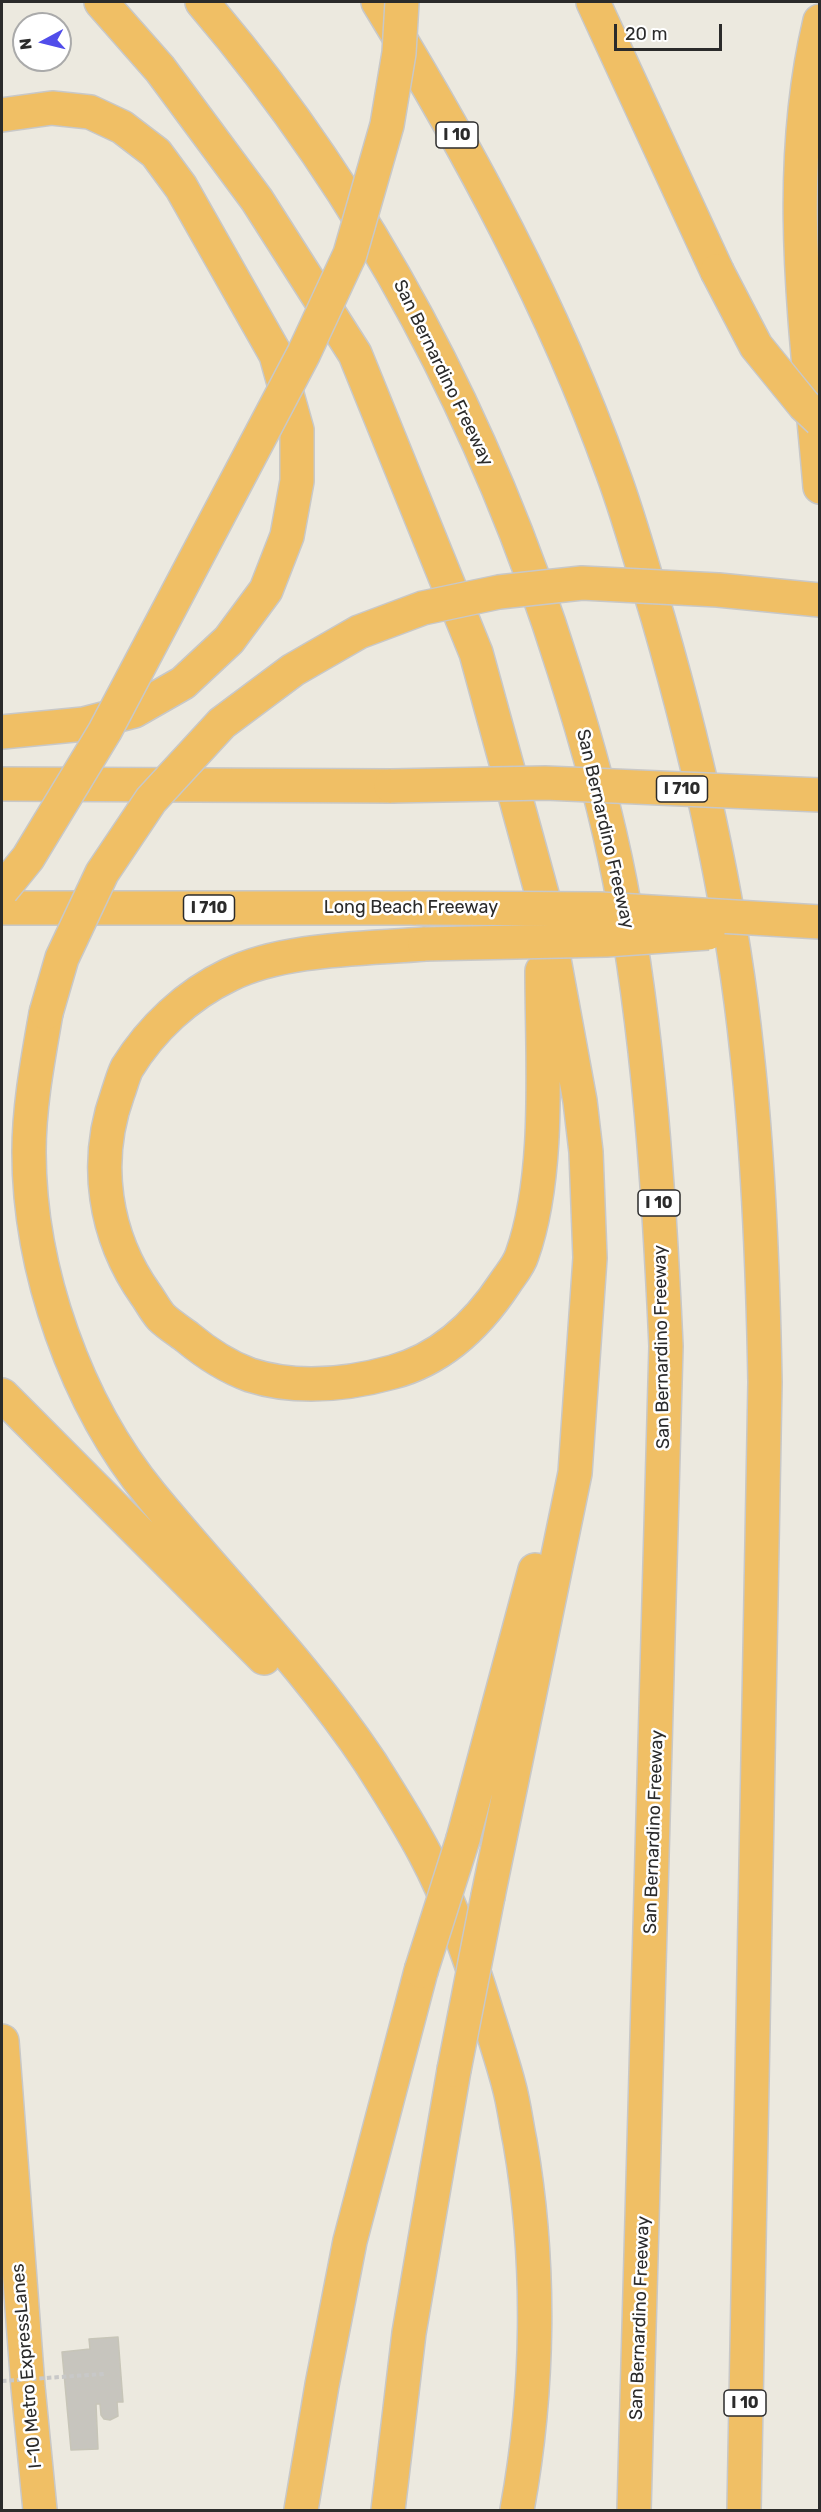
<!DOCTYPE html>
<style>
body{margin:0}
#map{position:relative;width:821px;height:2512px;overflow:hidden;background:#ece9df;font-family:Rubik,sans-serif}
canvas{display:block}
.frame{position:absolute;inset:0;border:3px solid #2b2b2b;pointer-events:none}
.north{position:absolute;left:12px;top:12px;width:60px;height:60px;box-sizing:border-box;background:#fff;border:2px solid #aaa;border-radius:50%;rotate:263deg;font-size:16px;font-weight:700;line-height:24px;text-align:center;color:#2b2b2b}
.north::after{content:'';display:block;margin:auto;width:21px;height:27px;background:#514dea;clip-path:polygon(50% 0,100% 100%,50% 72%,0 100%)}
.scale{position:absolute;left:614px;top:24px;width:108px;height:27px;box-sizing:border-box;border:3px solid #2b2b2b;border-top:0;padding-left:8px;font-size:18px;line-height:21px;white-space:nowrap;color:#2b2b2b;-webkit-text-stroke:4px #fff;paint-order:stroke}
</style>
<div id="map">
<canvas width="821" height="2512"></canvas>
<div class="frame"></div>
<div class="north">N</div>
<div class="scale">20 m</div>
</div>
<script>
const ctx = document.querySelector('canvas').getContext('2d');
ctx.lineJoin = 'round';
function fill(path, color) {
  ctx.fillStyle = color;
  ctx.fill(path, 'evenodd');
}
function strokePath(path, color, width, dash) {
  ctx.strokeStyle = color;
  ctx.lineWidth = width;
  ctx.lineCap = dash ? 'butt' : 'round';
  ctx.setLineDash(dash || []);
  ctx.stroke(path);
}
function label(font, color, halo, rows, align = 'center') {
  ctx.font = font + ' Rubik,sans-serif';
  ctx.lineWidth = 5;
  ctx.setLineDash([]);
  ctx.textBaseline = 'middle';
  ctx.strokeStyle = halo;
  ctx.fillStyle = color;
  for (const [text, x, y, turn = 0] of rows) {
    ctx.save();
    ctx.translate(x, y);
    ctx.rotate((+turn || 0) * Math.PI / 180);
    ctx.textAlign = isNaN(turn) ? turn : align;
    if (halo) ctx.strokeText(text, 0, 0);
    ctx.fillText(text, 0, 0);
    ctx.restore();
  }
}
const building = new Path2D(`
 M118,2337L123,2402H117L118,2416L110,2420L104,2419L101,2415L100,2404H96L98,2449L71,2450L62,2352L90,2349L89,2339Z`);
fill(building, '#c7c5be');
strokePath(building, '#c7c5b8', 1.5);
const highway = new Path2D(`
 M101,2L160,69L257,200L355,354L476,653L542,894L580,1101L586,1152L590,1258L575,1473L488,1896
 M202,2C369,197 488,426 564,670C586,739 606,810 620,882C649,1035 659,1190 666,1346L634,2510
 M378,2C469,151 553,306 612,471C630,519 643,569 658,618C699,760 732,906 747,1053C759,1162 763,1272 765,1382L744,2510
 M593,2L717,271
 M820,21C783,176 807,331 820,487
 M2,115L52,108L90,112L122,127L156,153L181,187L276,355L297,430V481L287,536L266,590L229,640L183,683L134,711L84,724L2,732
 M2,784L391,786
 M2,908H416
 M425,944C364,949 284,948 229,975C187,995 151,1029 127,1068C123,1076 121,1085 118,1093C93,1162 104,1236 146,1295C151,1302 155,1310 161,1317C168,1324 179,1331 187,1337C205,1352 228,1367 250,1375C297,1390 346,1385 393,1372C441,1359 478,1324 505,1283C511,1274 519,1265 522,1255C551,1174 542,1057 542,971
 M46,1013C38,1059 29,1106 29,1152C29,1270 76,1404 151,1495C224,1584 306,1666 370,1762C389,1792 409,1823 425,1854C451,1903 469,1954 485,2007C493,2033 502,2059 509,2086C514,2104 516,2123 520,2142C541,2263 539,2390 517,2510
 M2,1395L264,1658
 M463,1839L535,1570
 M2,2041L28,2387L40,2510
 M301,2510L322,2385L350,2241L421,1971
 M388,2510L409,2333L454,2070`);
strokePath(highway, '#c8c8c8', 36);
strokePath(highway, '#f0bf65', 33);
const highwayBridge = new Path2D(`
 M717,271L756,346L804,405L820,420
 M391,786L545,783L820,795
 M2,890L28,858L105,731L304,353L350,254L387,125L399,53L402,2
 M416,908L600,909L820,922
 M425,944L606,940L708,933
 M46,1013L62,958L102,873L151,800L222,723L293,670L359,632L423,608L499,592L582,583L718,590L820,600
 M421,1971L463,1839
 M454,2070L488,1896`);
strokePath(highwayBridge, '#c8c8c8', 36, []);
strokePath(new Path2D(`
 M2,2381L104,2374`), '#c8c8c8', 4, [4.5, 3]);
strokePath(highwayBridge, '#f0bf65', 33);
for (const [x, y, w] of [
 [457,135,42],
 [682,789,51],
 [209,908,51],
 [659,1203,42],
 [745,2403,42]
]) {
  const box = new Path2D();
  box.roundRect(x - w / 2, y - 13, w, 26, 4.5);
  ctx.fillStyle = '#fff';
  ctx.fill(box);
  strokePath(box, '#2b2b2b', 1.5);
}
label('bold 16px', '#2b2b2b', null, [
 ["I 10",457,135],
 ["I 710",682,789],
 ["I 710",209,908],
 ["I 10",659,1203],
 ["I 10",745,2403]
]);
label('18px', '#2b2b2b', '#fff', [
 ["San Bernardino Freeway",443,373,64],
 ["San Bernardino Freeway",605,829,77],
 ["Long Beach Freeway",411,908],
 ["San Bernardino Freeway",662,1347,-91],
 ["San Bernardino Freeway",654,1832,-88],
 ["San Bernardino Freeway",640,2318,-88],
 ["I-10 Metro ExpressLanes",27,2366,-95]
]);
</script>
